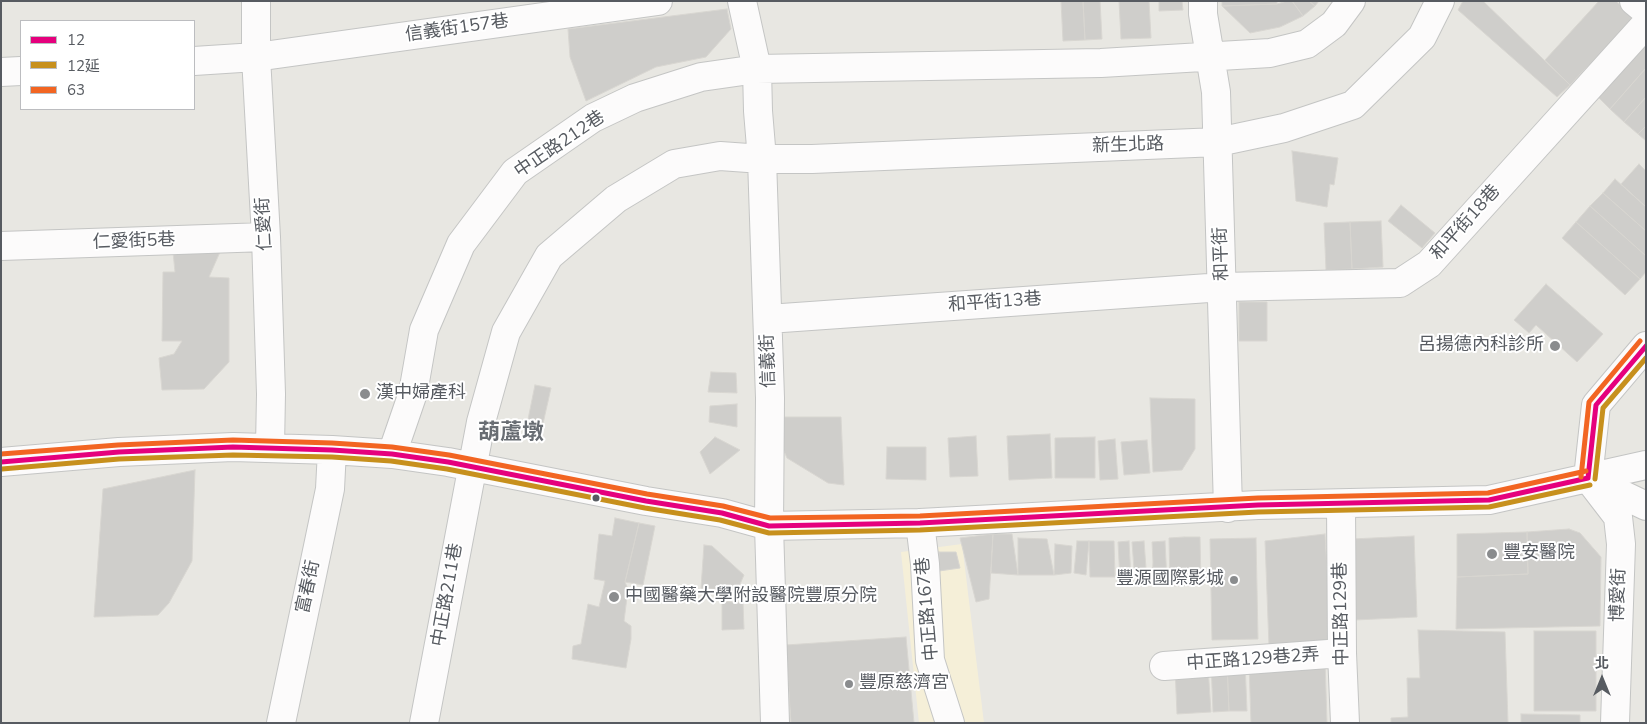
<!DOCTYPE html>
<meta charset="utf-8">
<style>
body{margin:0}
#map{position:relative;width:1647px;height:724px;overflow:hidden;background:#e8e7e2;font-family:"Nunito Sans","Noto Sans TC",sans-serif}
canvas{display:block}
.frame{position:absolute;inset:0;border:2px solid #575b61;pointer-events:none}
.legend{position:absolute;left:20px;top:20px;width:175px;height:90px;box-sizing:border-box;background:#fff;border:1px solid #bcbdc0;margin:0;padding:6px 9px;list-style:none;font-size:15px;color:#575b61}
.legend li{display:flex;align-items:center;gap:10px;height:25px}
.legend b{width:25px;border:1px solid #bcbdc0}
.north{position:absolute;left:1577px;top:654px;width:50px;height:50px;-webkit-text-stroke:4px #fff;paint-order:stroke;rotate:0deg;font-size:14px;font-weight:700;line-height:20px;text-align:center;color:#575b61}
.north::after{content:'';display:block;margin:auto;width:18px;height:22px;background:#575b61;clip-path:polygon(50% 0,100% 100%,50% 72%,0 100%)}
</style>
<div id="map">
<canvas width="1647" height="724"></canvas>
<div class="frame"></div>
<ul class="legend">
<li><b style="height:6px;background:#e5007d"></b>12</li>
<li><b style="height:6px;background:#c7901d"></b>12延</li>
<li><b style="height:6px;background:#f26522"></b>63</li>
</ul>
<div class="north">北</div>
</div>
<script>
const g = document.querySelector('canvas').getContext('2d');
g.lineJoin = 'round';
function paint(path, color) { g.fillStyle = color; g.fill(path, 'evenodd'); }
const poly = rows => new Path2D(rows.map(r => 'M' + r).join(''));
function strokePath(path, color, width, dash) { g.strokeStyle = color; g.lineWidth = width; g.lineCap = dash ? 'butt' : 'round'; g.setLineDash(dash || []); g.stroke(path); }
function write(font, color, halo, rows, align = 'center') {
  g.font = font + ' "Nunito Sans","Noto Sans TC",sans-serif'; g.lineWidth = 4; g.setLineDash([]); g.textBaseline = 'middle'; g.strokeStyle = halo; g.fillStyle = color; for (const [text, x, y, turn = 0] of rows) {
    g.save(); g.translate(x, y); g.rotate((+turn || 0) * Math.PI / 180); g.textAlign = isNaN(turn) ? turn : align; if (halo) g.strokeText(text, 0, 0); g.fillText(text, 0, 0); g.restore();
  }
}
const commercial = poly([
 [962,544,984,723,919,723,901,552]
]);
const building = poly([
 [1061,1,1083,1,1085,40,1063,41,1061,1],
 [1083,1,1100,1,1102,39,1085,40,1083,1],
 [1119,1,1149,1,1151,38,1121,39,1119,1],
 [1159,1,1182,1,1183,10,1159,11,1159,1],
 [1222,1,1277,1,1277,4,1222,6,1222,1],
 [1287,1,1292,1,1303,16,1280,27,1250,33,1222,6,1277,4,1287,1],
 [1292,1,1309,1,1315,6,1303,16,1292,1],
 [1309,1,1319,1,1315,6,1309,1],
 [1463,1,1483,1,1570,85,1557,97,1458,10,1463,1],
 [1599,1,1616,1,1634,18,1570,85,1545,60,1599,1],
 [727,9,731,29,706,57,656,67,586,101,570,57,568,29,727,9],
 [1646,41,1646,68,1610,109,1595,94,1646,41],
 [1646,68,1646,97,1624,122,1610,109,1646,68],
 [1646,97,1646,126,1638,134,1624,122,1646,97],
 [1646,126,1646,141,1638,134,1646,126],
 [1292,151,1338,158,1334,185,1330,184,1327,207,1296,201,1292,151],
 [1639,164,1646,171,1646,207,1621,184,1639,164],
 [1615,179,1646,207,1646,231,1603,193,1615,179],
 [1603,193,1646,231,1646,256,1590,206,1603,193],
 [1401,205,1435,233,1422,248,1388,221,1401,205],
 [1590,206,1646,256,1646,272,1640,279,1576,222,1590,206],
 [1381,221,1383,267,1352,269,1350,222,1381,221],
 [1350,222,1352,269,1326,270,1324,223,1350,222],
 [1576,222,1640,279,1625,295,1562,238,1576,222],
 [173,252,220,252,209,277,229,278,229,362,204,389,162,390,159,358,174,354,182,341,162,341,163,272,175,272,173,252],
 [1546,284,1603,334,1577,362,1536,325,1529,333,1514,320,1546,284],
 [1239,302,1267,302,1267,341,1239,341,1239,302],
 [711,372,736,373,737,393,708,392,711,372],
 [535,385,551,388,540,437,525,434,535,385],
 [1150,398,1195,399,1195,449,1182,470,1153,472,1150,398],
 [737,404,737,427,709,422,710,406,737,404],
 [779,417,841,417,844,485,828,483,787,458,783,449,779,417],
 [1050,434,1052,478,1009,480,1007,436,1050,434],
 [976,436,978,476,950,477,948,438,976,436],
 [715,437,740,450,710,474,700,452,715,437],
 [1095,437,1095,478,1055,478,1055,438,1095,437],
 [1115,439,1118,479,1100,480,1098,441,1115,439],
 [1147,440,1150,473,1124,475,1121,442,1147,440],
 [887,447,926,447,926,480,886,479,887,447],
 [195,470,192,561,169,603,158,615,94,617,103,489,195,470],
 [615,518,639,523,625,582,628,589,624,621,631,626,631,639,626,668,572,659,573,646,581,644,588,604,599,607,605,581,594,579,599,534,612,536,615,518],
 [639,523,655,526,643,585,625,582,639,523],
 [1569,529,1580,533,1601,557,1600,626,1456,629,1457,577,1528,574,1527,532,1569,529],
 [1527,532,1528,574,1457,577,1457,534,1527,532],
 [993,534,1012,534,1018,575,991,573,993,534],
 [993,534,989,599,976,602,960,538,993,534],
 [1325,534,1331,645,1269,646,1265,541,1325,534],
 [1414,536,1417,617,1355,620,1352,539,1414,536],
 [1184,537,1200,537,1201,585,1170,586,1169,538,1184,537],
 [1018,538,1047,539,1054,575,1018,575,1018,538],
 [1256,538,1258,639,1212,640,1210,539,1256,538],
 [1077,541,1089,541,1086,575,1074,573,1077,541],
 [1089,541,1114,541,1115,577,1090,577,1089,541],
 [1129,541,1131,579,1120,580,1118,542,1129,541],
 [1144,541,1146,568,1134,569,1132,542,1144,541],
 [1165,541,1167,582,1152,582,1153,562,1152,542,1165,541],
 [1055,544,1072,546,1071,573,1054,575,1055,544],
 [704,545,712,546,744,575,737,591,701,588,704,545],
 [939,552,956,552,960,568,939,571,939,552],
 [722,601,743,603,744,629,722,630,722,601],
 [1418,630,1505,632,1508,723,1391,723,1391,718,1408,717,1407,678,1420,678,1418,630],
 [1534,631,1596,631,1596,711,1534,711,1534,631],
 [906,637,914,723,791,723,786,645,906,637],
 [1325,660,1327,723,1251,723,1249,662,1325,660],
 [1227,662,1245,662,1247,711,1229,711,1227,662],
 [1227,662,1229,711,1213,712,1211,663,1227,662],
 [1208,667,1211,712,1177,714,1175,668,1208,667],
 [1521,714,1580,715,1580,723,1521,723,1521,714]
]);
const minor = poly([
 [256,1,256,57,266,237,271,394,270,447],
 [742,1,757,69,758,111,762,159,770,398,769,526,775,723],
 [1203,1,1203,14,1216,92,1228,508],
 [1634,1,1646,11],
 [194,61,256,57,658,1],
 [1,72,21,71],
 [1,246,266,237],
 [768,319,1223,287,1400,283,1429,264,1646,24],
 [392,454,413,393,424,330,461,244,515,172,593,118,635,98,701,77,757,69,1101,63,1270,53,1307,44,1334,24,1351,1],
 [1,462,119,452,233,447,332,450,392,454,448,462,646,501,722,513,769,526,920,523,1258,505,1489,500,1646,465],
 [1588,478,1618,517,1621,544,1615,723],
 [1588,478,1596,405,1646,346],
 [1594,481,1646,506],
 [1341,505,1342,653,1345,723],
 [920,523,925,564,930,660,950,723],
 [1164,666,1342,653],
 [281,723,330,489,332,450],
 [424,723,481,422,506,332,549,256,616,199,674,164,720,156,762,159,812,159,1218,142,1284,128,1353,105,1422,37,1440,1]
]);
const bus1 = poly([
 [1,462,119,452,233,447,332,450,392,454,448,462,646,501,722,513,769,526,920,523,1258,505,1489,500,1588,478],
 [1588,478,1596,405,1646,346]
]);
const bus2 = poly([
 [2,469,119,459,233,455,332,457,391,461,447,469,645,508,720,520,769,533,920,530,1258,512,1489,507,1590,485],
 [1595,479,1603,408,1646,358]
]);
const bus3 = poly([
 [1,454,118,445,233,440,332,443,392,447,449,455,647,494,723,506,770,518,920,516,1258,498,1488,493,1586,471],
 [1581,477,1589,402,1640,341]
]);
const markers = [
 [1555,346,6,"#8a8c8e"],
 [365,394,6,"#8a8c8e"],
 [596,498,4.5,"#575b61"],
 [1492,554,6,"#8a8c8e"],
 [1234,580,5,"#8a8c8e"],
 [614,597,6,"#8a8c8e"],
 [849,684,5,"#8a8c8e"]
];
const streetNames = [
 ["信義街157巷",457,29,-8],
 ["中正路212巷",560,145,-34],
 ["新生北路",1128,146,-2],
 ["和平街18巷",1466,223,-48],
 ["仁愛街",265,224,-93],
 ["仁愛街5巷",134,242,-2],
 ["和平街",1222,254,-92],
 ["和平街13巷",995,303,-4],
 ["信義街",769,361,-92],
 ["富春街",309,587,-78],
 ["中正路211巷",448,595,-80],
 ["博愛街",1619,595,-88],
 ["中正路167巷",928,609,-95],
 ["中正路129巷",1342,614,-91],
 ["中正路129巷2弄",1253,660,-4]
];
const poiNames = [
 ["呂揚德內科診所",1544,346,"right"],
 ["漢中婦產科",376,394],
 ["豐安醫院",1503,554],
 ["豐源國際影城",1224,580,"right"],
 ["中國醫藥大學附設醫院豐原分院",625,597],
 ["豐原慈濟宮",859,684]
];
const districtNames = [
 ["葫蘆墩",511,434]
];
paint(commercial, '#f5efd8');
paint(building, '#cfcecb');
strokePath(building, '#d8d6d1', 1);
strokePath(minor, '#c4c5c4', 30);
strokePath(minor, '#fcfbfb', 28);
strokePath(bus1, '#e5007d', 5);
strokePath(bus2, '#c7901d', 5);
strokePath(bus3, '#f26522', 5);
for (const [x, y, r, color] of markers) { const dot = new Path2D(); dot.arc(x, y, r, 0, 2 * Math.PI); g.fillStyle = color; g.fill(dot); strokePath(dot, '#fff', 2); }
write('18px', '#575b61', '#fff', streetNames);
write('18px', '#575b61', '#fff', poiNames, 'left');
write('bold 22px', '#686d73', '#fff', districtNames);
</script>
